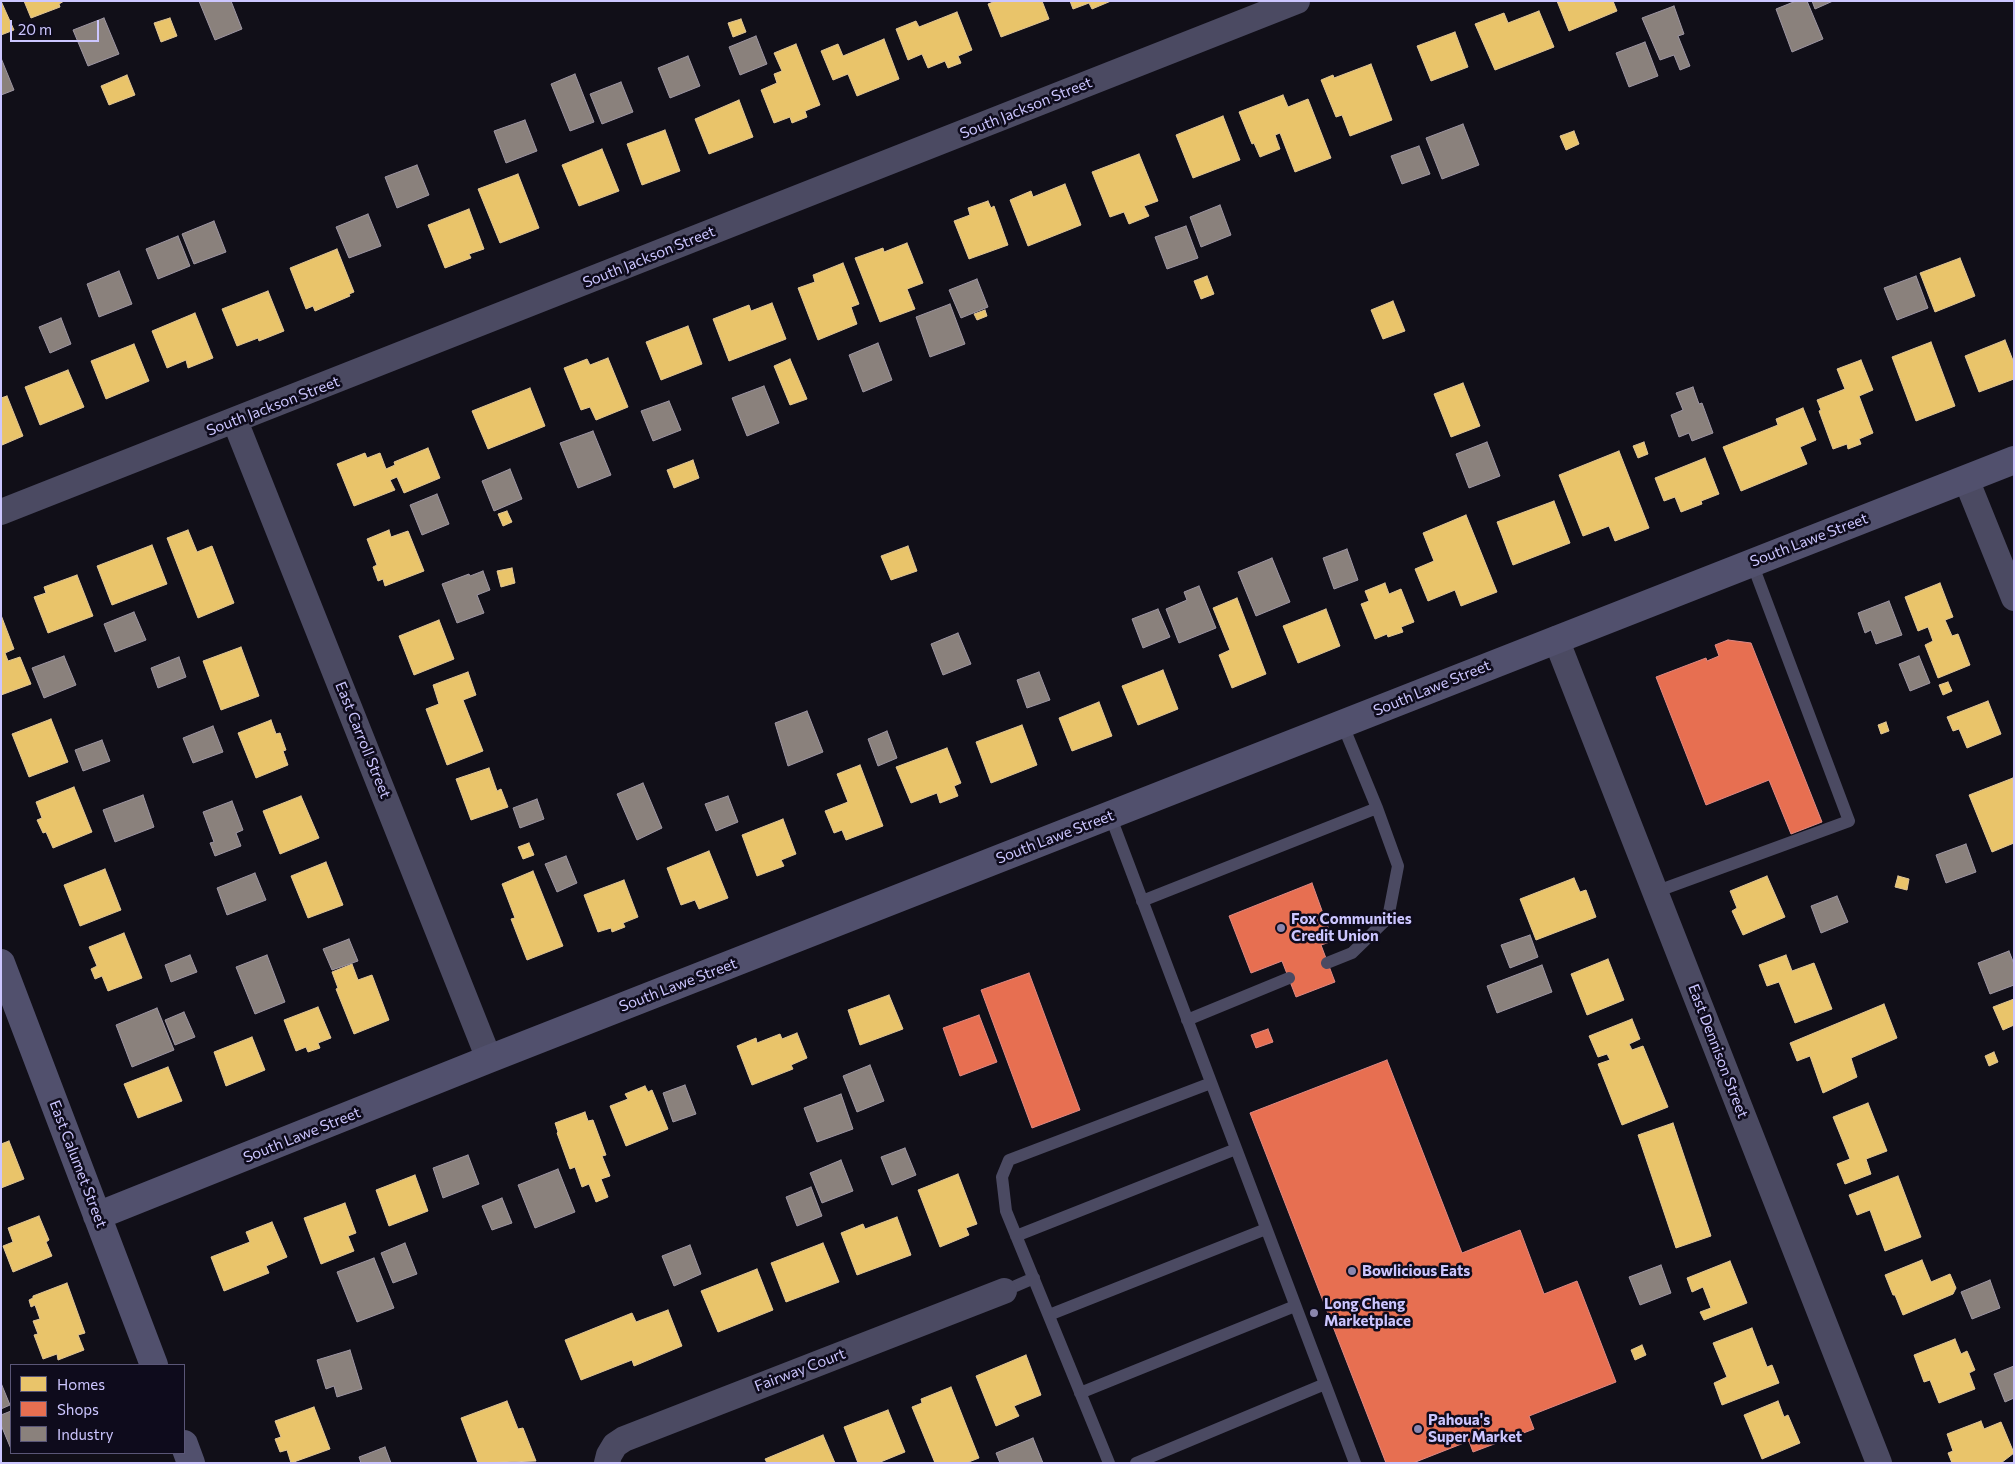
<!DOCTYPE html>
<style>
body{margin:0}
#map{position:relative;width:2015px;height:1464px;overflow:hidden;background:#110f18;font-family:Commissioner,sans-serif}
canvas{display:block}
.frame{position:absolute;inset:0;border:2px solid #ccc6ff;pointer-events:none}
.legend{position:absolute;left:10px;top:1364px;width:175px;height:90px;box-sizing:border-box;background:#0e0b1c;border:1px solid #5a5677;margin:0;padding:6px 9px;list-style:none;font-size:15px;color:#ccc6ff}
.legend li{display:flex;align-items:center;gap:10px;height:25px}
.legend b{width:25px;border:1px solid #5a5677}
.scale{position:absolute;left:10px;top:20px;width:89px;height:22px;box-sizing:border-box;border:2px solid #ccc6ff;border-top:0;padding-left:6px;font-size:15px;line-height:18px;white-space:nowrap;color:#ccc6ff;-webkit-text-stroke:4px #0e0b1c;paint-order:stroke}
</style>
<div id="map">
<canvas width="2015" height="1464"></canvas>
<div class="frame"></div>
<ul class="legend">
<li><b style="height:14px;background:#e9c46a"></b>Homes</li>
<li><b style="height:14px;background:#e76f51"></b>Shops</li>
<li><b style="height:14px;background:#8a817c"></b>Industry</li>
</ul>
<div class="scale">20 m</div>
</div>
<script>
const g = document.querySelector('canvas').getContext('2d');
g.lineJoin = 'round';
function paint(path, color) { g.fillStyle = color; g.fill(path, 'evenodd'); }
const poly = rows => new Path2D(rows.map(r => 'M' + r).join(''));
function strokePath(path, color, width, dash) { g.strokeStyle = color; g.lineWidth = width; g.lineCap = dash ? 'butt' : 'round'; g.setLineDash(dash || []); g.stroke(path); }
function write(font, color, halo, rows, align = 'center') {
  g.font = font + ' Commissioner,sans-serif'; g.lineWidth = 5; g.setLineDash([]); g.textBaseline = 'middle'; g.strokeStyle = halo; g.fillStyle = color; for (const [text, x, y, turn = 0] of rows) {
    g.save(); g.translate(x, y); g.rotate((+turn || 0) * Math.PI / 180); g.textAlign = isNaN(turn) ? turn : align; if (halo) g.strokeText(text, 0, 0); g.fillText(text, 0, 0); g.restore();
  }
}
const homes = poly([
 [1,1,14,30,1,35,1,1],
 [24,1,64,1,59,4,60,7,31,18,24,1],
 [996,1,1042,1,1049,19,1001,37,988,4,996,1],
 [1070,1,1111,1,1092,9,1089,3,1073,9,1070,1],
 [1557,1,1613,1,1617,11,1569,31,1557,1],
 [1539,11,1554,47,1495,70,1475,24,1504,13,1508,23,1539,11],
 [957,12,972,50,958,56,961,63,948,68,945,61,928,68,922,54,908,60,896,29,916,21,919,27,957,12],
 [170,18,177,36,161,42,154,23,170,18],
 [741,19,746,32,733,37,728,23,741,19],
 [1455,32,1468,67,1431,81,1417,46,1455,32],
 [884,39,899,79,857,96,848,74,833,80,821,51,838,44,843,56,884,39],
 [796,44,820,105,805,111,807,117,792,123,790,117,774,123,761,90,777,83,774,74,782,71,774,53,796,44],
 [1371,64,1392,120,1350,136,1342,115,1336,117,1321,80,1333,75,1334,78,1371,64],
 [127,75,135,95,109,105,101,86,127,75],
 [1283,95,1288,107,1308,99,1331,158,1295,172,1280,133,1275,135,1280,149,1260,157,1254,143,1252,144,1239,112,1283,95],
 [739,100,753,137,709,154,695,119,739,100],
 [1223,116,1240,160,1193,178,1176,135,1223,116],
 [665,130,680,171,642,185,627,144,665,130],
 [1574,131,1579,144,1566,150,1560,136,1574,131],
 [602,149,619,191,579,206,562,165,602,149],
 [1139,154,1158,201,1144,206,1149,216,1129,224,1124,212,1110,217,1092,172,1139,154],
 [518,174,539,228,500,243,478,189,518,174],
 [1065,184,1081,225,1028,246,1010,200,1031,191,1033,197,1065,184],
 [988,201,991,208,994,206,1008,245,969,259,954,221,970,215,968,208,988,201],
 [469,209,484,249,469,254,471,258,445,268,428,225,469,209],
 [907,243,923,283,907,289,915,309,880,322,855,258,883,248,884,252,907,243],
 [337,249,354,292,349,294,350,296,315,311,313,306,306,309,290,268,337,249],
 [1960,258,1975,296,1935,312,1920,273,1960,258],
 [843,263,859,304,851,307,857,324,818,340,798,288,815,282,813,275,843,263],
 [1207,276,1214,294,1201,299,1194,281,1207,276],
 [268,291,284,331,259,341,258,338,237,346,222,309,268,291],
 [1393,301,1405,331,1383,339,1371,310,1393,301],
 [772,303,786,339,729,361,713,319,749,305,751,311,772,303],
 [985,310,987,316,977,320,974,314,985,310],
 [195,313,213,358,188,368,186,360,167,368,152,331,195,313],
 [688,326,702,364,661,380,646,342,688,326],
 [2005,340,2014,363,2014,379,1979,392,1965,356,2005,340],
 [1931,342,1955,406,1916,421,1892,357,1931,342],
 [134,344,149,381,106,399,91,361,134,344],
 [608,358,628,407,596,420,590,407,581,410,564,368,587,359,590,365,608,358],
 [790,359,807,399,790,405,774,366,790,359],
 [1861,360,1873,390,1859,396,1873,433,1859,439,1861,444,1848,449,1847,444,1833,449,1819,411,1821,410,1817,400,1845,389,1837,369,1861,360],
 [68,370,84,407,40,425,25,387,68,370],
 [1463,383,1480,426,1451,437,1434,394,1463,383],
 [530,388,545,426,488,449,472,411,530,388],
 [7,396,23,436,2,445,1,398,7,396],
 [1803,408,1816,440,1800,447,1807,464,1741,491,1723,447,1778,425,1776,419,1803,408],
 [1644,442,1648,454,1638,458,1633,446,1644,442],
 [428,448,440,478,404,493,397,477,390,480,395,490,354,506,337,464,365,453,367,458,380,453,386,469,395,465,394,462,428,448],
 [1619,451,1649,528,1615,541,1609,526,1583,536,1559,475,1619,451],
 [1705,458,1719,494,1701,501,1702,504,1681,512,1675,497,1664,501,1655,478,1705,458],
 [693,460,699,478,674,488,667,470,693,460],
 [1554,501,1570,543,1513,565,1497,522,1554,501],
 [507,511,512,522,503,526,498,514,507,511],
 [1466,515,1497,592,1461,606,1455,590,1428,601,1415,569,1434,561,1423,533,1466,515],
 [188,530,197,552,212,546,234,603,198,618,167,538,188,530],
 [389,530,391,537,408,531,424,571,385,586,383,579,378,581,373,567,377,565,367,539,389,530],
 [152,545,167,584,112,605,97,566,152,545],
 [908,546,917,571,891,580,881,556,908,546],
 [512,568,515,583,501,587,497,571,512,568],
 [77,575,93,616,48,633,34,597,46,593,44,587,77,575],
 [1385,583,1389,594,1401,589,1414,622,1401,627,1403,632,1388,637,1387,634,1375,639,1361,604,1369,601,1365,591,1385,583],
 [1940,583,1953,617,1945,620,1952,636,1958,634,1970,665,1938,678,1925,645,1933,641,1928,627,1918,631,1905,597,1940,583],
 [1237,598,1266,674,1232,688,1219,655,1230,650,1213,608,1237,598],
 [1326,609,1340,646,1298,663,1283,626,1326,609],
 [1,615,14,649,5,653,8,661,20,657,31,684,1,695,1,615],
 [439,620,454,659,414,675,399,636,439,620],
 [241,647,259,696,221,710,203,661,241,647],
 [1163,670,1178,709,1138,725,1122,686,1163,670],
 [468,672,476,695,463,700,483,751,447,765,426,709,439,704,433,685,468,672],
 [1948,682,1952,691,1943,695,1939,685,1948,682],
 [1988,701,2001,734,1967,748,1959,729,1953,731,1947,717,1988,701],
 [1099,702,1112,736,1072,751,1059,718,1099,702],
 [51,719,68,762,29,777,12,734,51,719],
 [271,720,276,734,280,733,286,750,283,751,288,765,256,778,238,733,271,720],
 [1886,722,1889,731,1881,734,1878,725,1886,722],
 [1022,725,1037,765,991,783,976,742,1022,725],
 [947,748,961,783,954,786,958,796,940,803,937,793,911,803,896,767,947,748],
 [860,765,883,826,846,840,842,830,834,833,825,811,848,802,837,774,860,765],
 [489,768,497,791,501,789,508,807,471,820,456,779,489,768],
 [2013,778,2014,843,1992,852,1969,795,2013,778],
 [74,787,92,832,53,848,46,832,43,833,37,820,42,818,36,802,74,787],
 [301,796,319,838,280,854,263,811,301,796],
 [783,819,796,854,781,860,784,866,757,876,742,835,783,819],
 [529,843,534,855,523,859,518,847,529,843],
 [709,851,728,898,699,909,695,900,681,905,667,868,709,851],
 [326,862,343,905,308,918,291,876,326,862],
 [105,869,121,910,80,926,64,885,105,869],
 [533,871,563,946,527,960,511,919,515,918,502,884,533,871],
 [1767,876,1785,917,1743,935,1732,911,1737,908,1730,891,1767,876],
 [1898,876,1909,879,1907,890,1895,887,1898,876],
 [1574,878,1580,892,1586,890,1596,917,1536,940,1520,899,1574,878],
 [624,880,638,917,623,923,625,927,612,932,611,928,598,932,584,895,624,880],
 [124,933,142,978,108,991,102,976,95,979,91,969,97,966,89,947,124,933],
 [1786,955,1792,971,1814,963,1832,1009,1795,1023,1779,982,1767,986,1759,965,1786,955],
 [1608,959,1624,1000,1587,1015,1571,974,1608,959],
 [352,964,358,980,372,975,389,1020,354,1034,336,989,338,988,332,972,352,964],
 [889,995,903,1029,860,1045,848,1010,889,995],
 [2014,999,2014,1025,2003,1030,1993,1007,2014,999],
 [1884,1004,1897,1038,1851,1058,1857,1077,1823,1093,1810,1056,1797,1061,1790,1043,1884,1004],
 [318,1007,331,1038,318,1043,320,1048,308,1052,306,1047,296,1051,284,1020,318,1007],
 [1632,1019,1640,1039,1629,1044,1632,1050,1643,1046,1668,1107,1622,1125,1598,1064,1610,1060,1607,1054,1598,1057,1589,1036,1632,1019],
 [797,1033,807,1058,791,1065,793,1069,752,1085,737,1046,756,1038,757,1043,780,1034,782,1039,797,1033],
 [252,1037,265,1070,226,1086,214,1052,252,1037],
 [1994,1052,1998,1062,1989,1066,1985,1056,1994,1052],
 [168,1067,182,1101,138,1118,124,1084,168,1067],
 [645,1086,648,1092,652,1090,668,1129,626,1146,610,1106,628,1099,625,1094,645,1086],
 [1868,1103,1887,1151,1866,1159,1871,1174,1845,1184,1837,1164,1850,1159,1833,1117,1868,1103],
 [585,1112,588,1121,593,1120,606,1155,602,1156,610,1176,601,1179,608,1197,596,1202,589,1184,582,1187,575,1167,570,1169,557,1133,558,1132,555,1123,585,1112],
 [1673,1123,1711,1236,1676,1248,1638,1135,1673,1123],
 [9,1141,24,1179,1,1188,1,1144,9,1141],
 [958,1174,977,1224,966,1228,969,1235,940,1247,918,1190,958,1174],
 [415,1175,428,1211,389,1226,376,1190,415,1175],
 [1898,1176,1921,1237,1885,1251,1870,1210,1857,1215,1849,1195,1898,1176],
 [345,1203,356,1233,348,1236,354,1251,321,1264,304,1218,345,1203],
 [39,1216,49,1240,46,1242,52,1256,13,1272,3,1246,13,1242,8,1228,39,1216],
 [897,1217,911,1255,857,1275,841,1233,863,1224,865,1229,897,1217],
 [272,1222,287,1257,266,1266,269,1273,224,1291,211,1257,250,1242,246,1232,272,1222],
 [823,1243,839,1282,786,1302,771,1263,823,1243],
 [1922,1260,1931,1282,1950,1274,1956,1288,1953,1294,1903,1315,1895,1295,1893,1295,1885,1275,1922,1260],
 [1730,1261,1747,1303,1704,1320,1700,1312,1711,1308,1703,1287,1692,1292,1687,1278,1730,1261],
 [757,1269,773,1310,718,1332,701,1291,757,1269],
 [67,1283,85,1333,78,1335,84,1350,58,1360,57,1354,43,1359,34,1335,38,1334,33,1321,40,1319,35,1305,31,1307,29,1300,33,1298,33,1296,67,1283],
 [668,1310,682,1346,634,1366,632,1360,581,1380,565,1340,632,1313,636,1322,668,1310],
 [1752,1328,1767,1367,1772,1365,1779,1383,1722,1405,1714,1383,1727,1377,1713,1343,1752,1328],
 [1955,1339,1961,1354,1967,1351,1975,1370,1969,1373,1975,1389,1939,1403,1930,1380,1924,1382,1914,1355,1955,1339],
 [1642,1345,1646,1355,1635,1360,1631,1350,1642,1345],
 [1026,1355,1041,1395,1014,1406,1019,1416,996,1426,976,1376,1026,1355],
 [951,1387,979,1458,966,1463,935,1463,912,1407,922,1403,921,1399,951,1387],
 [507,1401,518,1429,523,1428,536,1461,478,1463,461,1418,507,1401],
 [1778,1401,1784,1417,1788,1415,1800,1443,1762,1459,1744,1415,1778,1401],
 [314,1407,330,1449,291,1463,287,1450,280,1452,275,1439,281,1437,275,1421,314,1407],
 [888,1410,905,1452,878,1463,858,1463,844,1427,888,1410],
 [1981,1421,1984,1429,2001,1422,2014,1453,2001,1463,1952,1463,1948,1453,1953,1451,1947,1434,1981,1421],
 [823,1435,835,1463,767,1463,765,1459,823,1435]
]);
const shops = poly([
 [1728,640,1751,643,1822,822,1791,834,1769,780,1706,805,1656,677,1706,658,1707,661,1719,656,1715,645,1728,640],
 [1312,883,1333,941,1321,945,1335,982,1296,997,1282,961,1251,973,1229,916,1312,883],
 [1029,973,1080,1110,1032,1128,981,990,1029,973],
 [979,1015,997,1062,960,1076,943,1028,979,1015],
 [1268,1029,1273,1042,1256,1048,1251,1035,1268,1029],
 [1387,1060,1462,1253,1520,1230,1544,1294,1577,1281,1616,1382,1529,1416,1534,1429,1473,1452,1469,1441,1413,1463,1386,1463,1250,1113,1387,1060]
]);
const industry = poly([
 [199,1,231,1,242,29,215,40,199,1],
 [1796,1,1807,1,1823,39,1792,52,1776,9,1796,1],
 [1812,1,1833,1,1815,9,1812,1],
 [1674,6,1684,34,1678,36,1690,66,1680,70,1674,55,1660,60,1642,18,1674,6],
 [104,18,119,54,88,66,73,30,104,18],
 [756,36,767,64,740,75,729,47,756,36],
 [1645,42,1658,76,1629,87,1616,53,1645,42],
 [688,56,700,86,670,98,658,68,688,56],
 [1,58,14,90,1,95,1,58],
 [575,74,594,122,570,131,551,84,575,74],
 [621,82,633,112,602,124,590,94,621,82],
 [525,120,537,151,506,163,494,131,525,120],
 [1463,124,1479,165,1442,179,1426,138,1463,124],
 [1419,146,1430,174,1402,184,1391,156,1419,146],
 [417,165,429,195,397,208,385,177,417,165],
 [1220,205,1231,235,1201,247,1190,217,1220,205],
 [368,214,381,246,349,258,336,227,368,214],
 [214,221,226,252,194,264,182,234,214,221],
 [1186,226,1198,258,1167,269,1155,237,1186,226],
 [178,236,190,266,158,279,146,249,178,236],
 [119,271,132,304,99,317,87,284,119,271],
 [1916,276,1928,308,1897,320,1884,288,1916,276],
 [977,279,988,307,961,318,949,290,977,279],
 [950,304,965,344,930,357,916,317,950,304],
 [61,318,71,344,50,353,39,327,61,318],
 [878,343,892,380,863,392,849,355,878,343],
 [764,386,779,423,747,436,732,398,764,386],
 [1693,387,1699,404,1702,403,1713,433,1692,441,1689,433,1679,437,1671,415,1683,410,1676,393,1693,387],
 [669,401,681,430,653,441,641,411,669,401],
 [593,431,611,475,578,488,560,443,593,431],
 [1487,442,1500,476,1469,488,1456,454,1487,442],
 [510,469,522,499,494,511,482,481,510,469],
 [437,494,449,524,422,535,410,505,437,494],
 [1347,549,1358,580,1334,589,1323,558,1347,549],
 [1272,558,1290,602,1256,616,1238,572,1272,558],
 [483,571,490,590,477,595,484,613,457,623,442,584,469,574,470,576,483,571],
 [1199,586,1216,628,1179,643,1166,609,1187,600,1184,592,1199,586],
 [1889,601,1902,635,1876,644,1871,630,1865,633,1858,613,1889,601],
 [1158,609,1170,637,1143,648,1132,619,1158,609],
 [134,612,146,640,115,652,104,624,134,612],
 [958,633,971,664,943,675,931,644,958,633],
 [64,656,76,685,44,698,32,668,64,656],
 [1919,656,1930,683,1910,691,1899,664,1919,656],
 [179,657,186,677,158,688,151,668,179,657],
 [1039,672,1050,700,1027,708,1017,680,1039,672],
 [807,711,823,752,788,766,775,723,807,711],
 [213,726,223,752,193,763,183,738,213,726],
 [887,731,897,758,878,766,868,739,887,731],
 [102,740,110,761,83,771,75,750,102,740],
 [643,783,662,828,637,840,617,794,643,783],
 [143,795,154,827,115,842,103,810,143,795],
 [728,796,738,822,716,831,705,804,728,796],
 [537,799,544,819,520,828,513,808,537,799],
 [232,801,243,830,236,833,241,846,215,856,210,843,214,842,203,812,232,801],
 [1966,844,1976,872,1946,883,1936,855,1966,844],
 [566,856,577,883,557,892,545,864,566,856],
 [255,873,266,900,227,915,217,888,255,873],
 [1837,896,1848,922,1821,933,1811,906,1837,896],
 [1530,935,1538,957,1510,968,1501,945,1530,935],
 [349,939,358,961,332,970,323,949,349,939],
 [2009,951,2014,964,2014,985,1990,994,1978,963,2009,951],
 [190,955,197,972,171,982,165,965,190,955],
 [267,955,285,1002,255,1014,236,967,267,955],
 [1542,965,1552,992,1497,1013,1487,986,1542,965],
 [157,1008,174,1050,132,1067,116,1025,157,1008],
 [184,1012,195,1037,175,1045,165,1020,184,1012],
 [870,1065,884,1101,857,1112,843,1076,870,1065],
 [685,1085,696,1114,673,1122,663,1093,685,1085],
 [841,1094,853,1129,817,1142,804,1108,841,1094],
 [905,1148,916,1175,892,1185,881,1157,905,1148],
 [468,1155,479,1184,443,1198,433,1168,468,1155],
 [841,1160,853,1191,822,1203,810,1173,841,1160],
 [558,1169,575,1212,535,1228,518,1185,558,1169],
 [811,1187,822,1216,797,1226,786,1197,811,1187],
 [502,1198,512,1223,492,1230,482,1206,502,1198],
 [405,1243,417,1274,393,1283,381,1253,405,1243],
 [690,1245,701,1274,674,1286,662,1256,690,1245],
 [374,1258,394,1308,357,1322,337,1272,374,1258],
 [1661,1265,1671,1293,1640,1305,1629,1277,1661,1265],
 [1990,1280,2000,1308,1972,1319,1961,1292,1990,1280],
 [350,1350,362,1389,337,1397,334,1386,326,1389,317,1360,350,1350],
 [2014,1366,2014,1398,2005,1402,1994,1374,2014,1366],
 [1,1383,10,1405,1,1409,1,1383],
 [11,1411,11,1449,1,1425,1,1415,11,1411],
 [1033,1438,1043,1463,1000,1463,996,1453,1033,1438],
 [385,1447,391,1463,361,1463,359,1457,385,1447]
]);
const lane = poly([
 [1110,815,1355,1463],
 [1655,892,1849,821,1752,563],
 [1142,901,1377,808],
 [1327,963,1352,953,1388,918,1398,866,1377,808,1342,723],
 [1187,1020,1289,978],
 [1016,1236,1236,1149],
 [1004,1291,1034,1278],
 [1049,1315,1266,1229],
 [1080,1393,1295,1306],
 [1109,1463,1006,1211,1002,1177,1009,1160,1211,1083],
 [1136,1463,1325,1384]
]);
const street = poly([
 [235,421,489,1059],
 [1966,479,2014,598],
 [1,512,1297,1],
 [1556,639,1879,1463],
 [607,1463,609,1455,615,1445,624,1439,1004,1291]
]);
const secondary = poly([
 [1,963,154,1365],
 [97,1216,489,1059,2014,460],
 [184,1444,191,1463]
]);
const markers = [
 [1281,928,5,"#8b86ae"],
 [1352,1271,5,"#8b86ae"],
 [1314,1313,5,"#8b86ae"],
 [1418,1429,5,"#8b86ae"]
];
const streetNames = [
 ["South Jackson Street",1026,108,-22],
 ["South Jackson Street",649,257,-22],
 ["South Jackson Street",273,406,-21],
 ["South Lawe Street",1809,540,-21],
 ["South Lawe Street",1432,688,-22],
 ["East Carroll Street",363,740,68],
 ["South Lawe Street",1055,837,-21],
 ["South Lawe Street",678,985,-21],
 ["East Dennison Street",1718,1051,69],
 ["South Lawe Street",302,1135,-22],
 ["East Calumet Street",78,1164,69],
 ["Fairway Court",800,1370,-21]
];
const poiNames = [
 ["Fox Communities",1291,919],
 ["Credit Union",1291,936],
 ["Bowlicious Eats",1362,1271],
 ["Long Cheng",1324,1304],
 ["Marketplace",1324,1321],
 ["Pahoua's",1428,1420],
 ["Super Market",1428,1437]
];
paint(homes, '#e9c46a');
strokePath(homes, '#e0c597', 1);
paint(shops, '#e76f51');
strokePath(shops, '#df8985', 1);
paint(industry, '#8a817c');
strokePath(industry, '#9e96a3', 1);
strokePath(lane, '#4b4a62', 12);
strokePath(street, '#4b4a62', 26);
strokePath(secondary, '#51506d', 28);
for (const [x, y, r, color] of markers) { const dot = new Path2D(); dot.arc(x, y, r, 0, 2 * Math.PI); g.fillStyle = color; g.fill(dot); strokePath(dot, '#0e0b1c', 2); }
write('15px', '#ccc6ff', '#0e0b1c', streetNames);
write('bold 15px', '#ccc6ff', '#0e0b1c', poiNames, 'left');
</script>
